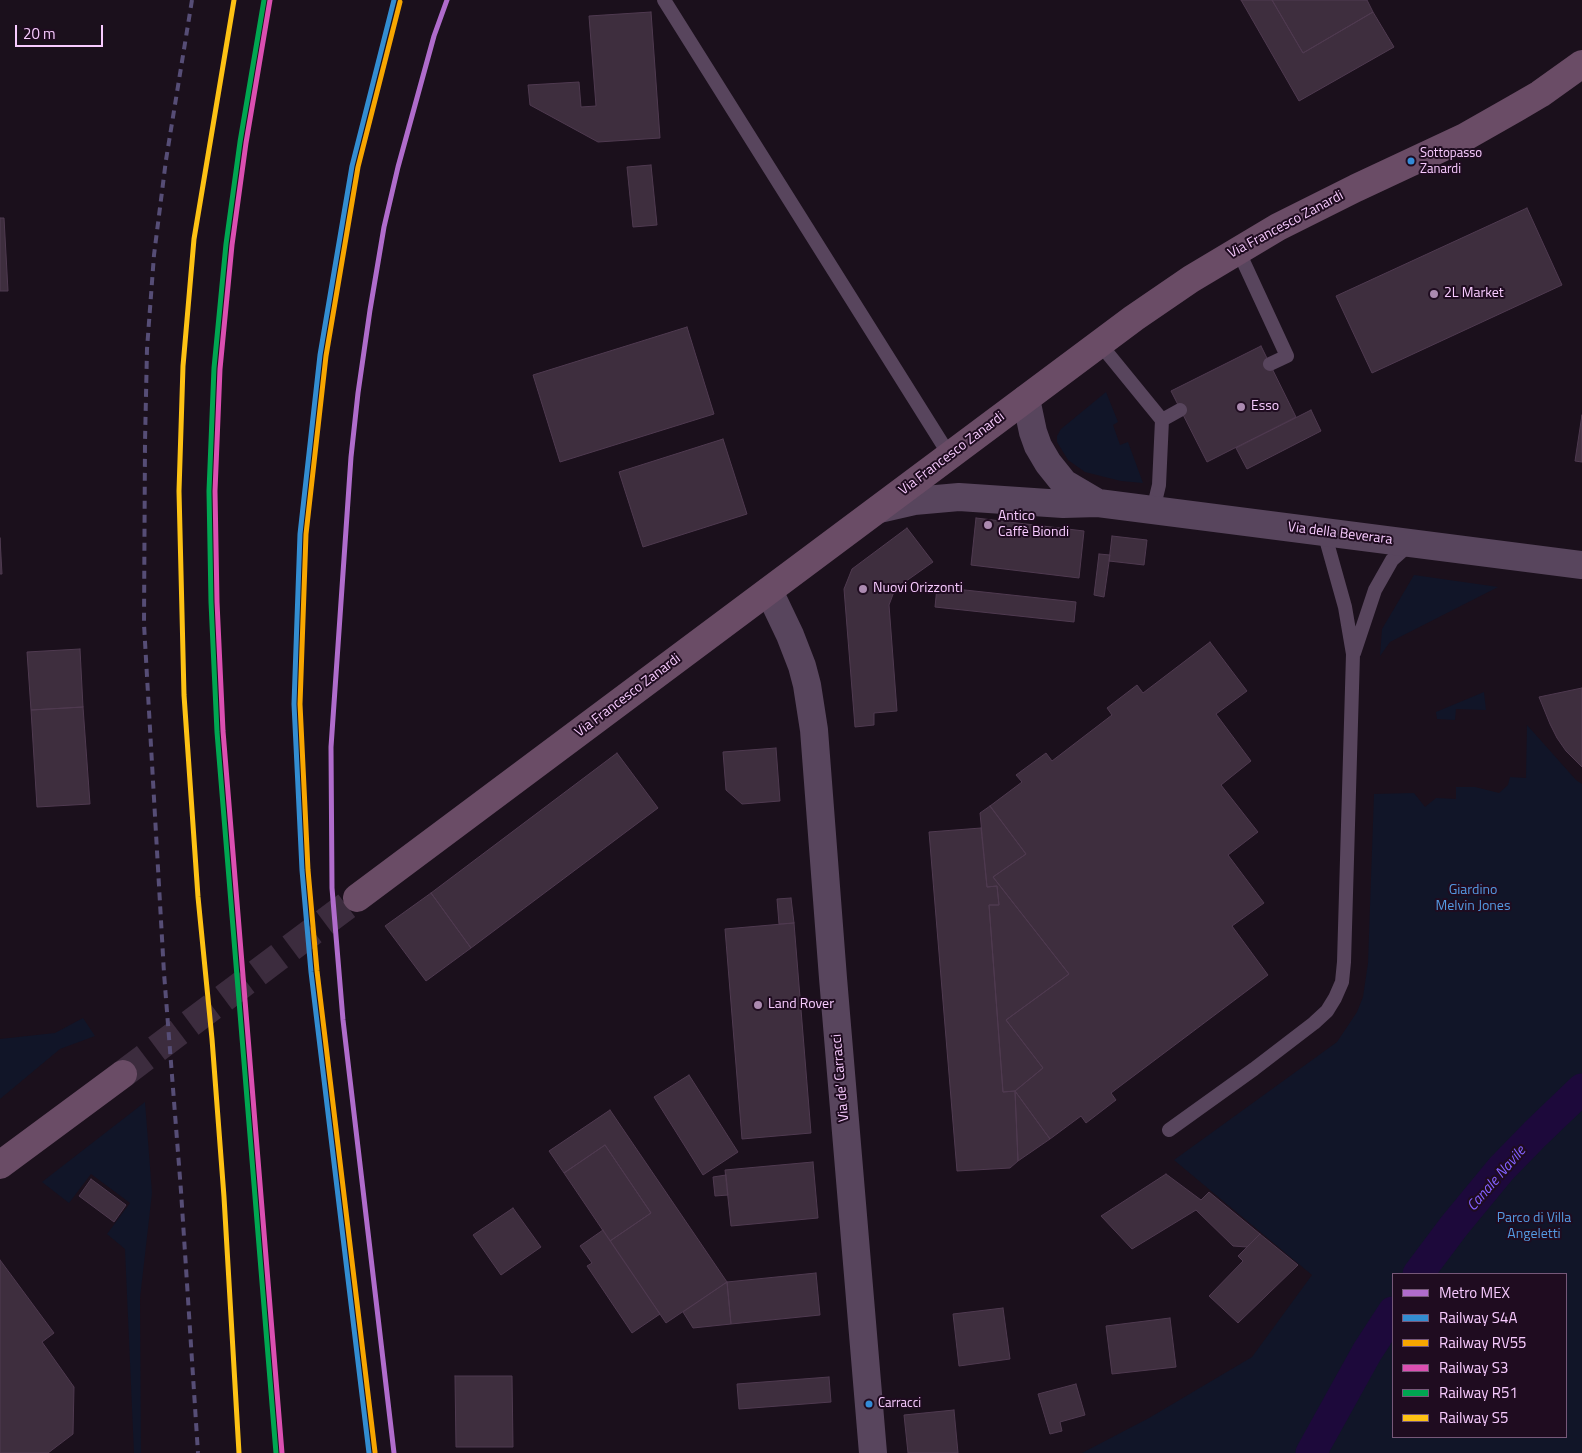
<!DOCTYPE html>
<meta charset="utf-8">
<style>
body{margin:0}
#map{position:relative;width:1582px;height:1453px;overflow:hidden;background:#1b101c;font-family:"Titillium Web",sans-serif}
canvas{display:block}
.legend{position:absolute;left:1392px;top:1273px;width:175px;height:165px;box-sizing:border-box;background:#1f0c20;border:1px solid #765879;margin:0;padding:6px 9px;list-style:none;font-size:15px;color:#f8cbff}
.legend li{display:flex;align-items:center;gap:10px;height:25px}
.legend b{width:25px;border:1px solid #765879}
.scale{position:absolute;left:15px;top:25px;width:88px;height:22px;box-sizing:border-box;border:2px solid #f8cbff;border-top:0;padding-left:6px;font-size:15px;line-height:18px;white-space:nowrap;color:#f8cbff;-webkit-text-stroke:4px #1f0c20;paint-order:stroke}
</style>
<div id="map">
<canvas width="1582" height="1453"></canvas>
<ul class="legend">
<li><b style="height:6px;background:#b06ccc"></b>Metro MEX</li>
<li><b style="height:6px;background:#338dd1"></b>Railway S4A</li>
<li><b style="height:6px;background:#f7a600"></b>Railway RV55</li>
<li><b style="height:6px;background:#db4fb1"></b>Railway S3</li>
<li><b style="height:6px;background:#00a651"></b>Railway R51</li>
<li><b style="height:6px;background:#fdc214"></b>Railway S5</li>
</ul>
<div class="scale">20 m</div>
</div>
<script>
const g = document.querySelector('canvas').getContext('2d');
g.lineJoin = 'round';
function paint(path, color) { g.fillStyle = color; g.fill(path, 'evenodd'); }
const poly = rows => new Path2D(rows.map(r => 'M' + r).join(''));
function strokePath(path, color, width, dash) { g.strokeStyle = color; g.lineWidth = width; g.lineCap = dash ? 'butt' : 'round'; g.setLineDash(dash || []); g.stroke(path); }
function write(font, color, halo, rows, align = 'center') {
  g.font = font + ' "Titillium Web",sans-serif'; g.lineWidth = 4; g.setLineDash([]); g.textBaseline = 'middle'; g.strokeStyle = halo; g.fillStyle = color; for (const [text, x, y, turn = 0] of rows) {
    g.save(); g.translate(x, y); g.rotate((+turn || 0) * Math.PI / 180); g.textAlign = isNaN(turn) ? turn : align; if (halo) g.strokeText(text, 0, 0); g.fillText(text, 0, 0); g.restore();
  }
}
const green = poly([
 [1106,392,1118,422,1113,425,1120,445,1128,442,1143,483,1121,481,1085,472,1068,460,1057,442,1057,436,1061,429],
 [1414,575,1498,587,1390,642,1380,656,1382,629],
 [1484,692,1486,710,1456,709,1455,720,1437,719,1436,712],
 [1527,725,1576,780,1582,784,1582,1453,1082,1453,1149,1418,1252,1357,1312,1275,1174,1160,1337,1042,1357,1012,1363,997,1368,963,1374,794,1414,793,1425,807,1436,798,1456,799,1456,787,1475,787,1499,793,1508,785,1510,777,1526,778],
 [1393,1274,1566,1274,1566,1437,1393,1437],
 [83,1018,95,1036,60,1049,0,1099,0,1039,55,1033],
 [145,1102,152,1193,140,1298,141,1453,134,1453,125,1249,107,1234,130,1203,91,1174,69,1203,42,1182]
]);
const canal = poly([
 [1418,1274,1454,1226,1501,1169,1535,1134,1582,1089],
 [1311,1453,1367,1352,1393,1312]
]);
const building = poly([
 [1241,0,1272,0,1303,53,1373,12,1394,47,1299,101,1241,0],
 [1272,0,1367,0,1373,12,1303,53,1272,0],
 [651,12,660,138,598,142,530,105,528,85,579,82,581,107,596,106,589,16,651,12],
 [651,165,657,225,633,227,627,167,651,165],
 [1527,208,1562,285,1372,373,1336,296,1527,208],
 [0,218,4,218,8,291,0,291,0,218],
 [687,327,714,414,560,462,533,375,687,327],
 [1261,346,1296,417,1207,462,1171,391,1261,346],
 [1311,410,1321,431,1247,469,1236,448,1311,410],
 [1582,415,1582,462,1575,461,1582,415],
 [723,439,747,514,643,547,619,472,723,439],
 [976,518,1084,531,1079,578,971,565,976,518],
 [907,528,933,562,895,589,889,605,897,711,874,713,874,725,855,727,844,589,852,569,907,528],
 [1112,536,1147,540,1144,565,1109,561,1112,536],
 [0,538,2,574,0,574,0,538],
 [1099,554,1110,555,1104,597,1094,595,1099,554],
 [937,587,1076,602,1074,622,935,607,937,587],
 [1210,642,1247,691,1216,714,1251,761,1221,785,1258,832,1228,855,1264,903,1232,926,1268,975,1111,1093,1116,1100,1086,1123,1081,1116,1050,1139,1015,1091,1043,1068,1006,1020,1069,974,993,877,1026,854,990,806,1022,782,1016,775,1046,753,1052,761,1112,715,1107,708,1137,685,1143,693,1210,642],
 [80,649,83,707,31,710,27,652,80,649],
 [1582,688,1582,767,1566,751,1557,738,1550,724,1539,697,1582,688],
 [83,707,90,804,37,807,31,710,83,707],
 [776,748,780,801,742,804,726,790,723,752,776,748],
 [617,753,658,808,471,948,431,893,617,753],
 [990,806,1026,854,993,877,1069,974,1006,1020,1043,1068,1015,1091,1003,1092,989,905,999,905,997,886,987,887,980,813,990,806],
 [981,828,987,887,997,886,999,905,989,905,1003,1092,1015,1091,1018,1161,1010,1168,957,1171,929,832,981,828],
 [431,893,471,948,426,981,385,926,431,893],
 [791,898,794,923,779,924,777,899,791,898],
 [794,923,811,1133,742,1139,725,929,794,923],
 [689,1075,738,1152,703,1175,654,1097,689,1075],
 [1015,1091,1050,1139,1018,1161,1015,1091],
 [610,1110,727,1282,666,1323,610,1241,651,1213,605,1145,564,1173,549,1151,610,1110],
 [605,1145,651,1213,610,1241,564,1173,605,1145],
 [813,1162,818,1218,731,1226,725,1170,813,1162],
 [1166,1174,1201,1200,1209,1192,1260,1234,1247,1247,1233,1246,1196,1210,1132,1249,1101,1216,1166,1174],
 [726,1175,728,1195,715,1196,713,1177,726,1175],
 [91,1179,126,1205,114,1222,79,1196,91,1179],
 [513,1208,541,1247,501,1275,473,1235,513,1208],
 [603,1230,660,1314,632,1333,587,1266,592,1263,580,1246,603,1230],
 [1260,1234,1298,1265,1238,1323,1209,1296,1243,1261,1238,1256,1260,1234],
 [0,1260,54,1333,42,1342,74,1387,73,1434,48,1453,0,1453,0,1260],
 [816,1273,820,1315,731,1324,727,1282,816,1273],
 [727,1282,731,1324,693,1328,683,1312,727,1282],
 [1003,1308,1010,1359,959,1366,953,1314,1003,1308],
 [1170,1318,1176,1367,1112,1374,1106,1326,1170,1318],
 [455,1376,512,1376,513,1447,456,1447,455,1376],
 [829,1377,831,1402,739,1409,737,1384,829,1377],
 [1076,1384,1085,1415,1060,1422,1062,1431,1050,1434,1038,1394,1076,1384],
 [954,1410,958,1453,908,1453,904,1415,954,1410]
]);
const primaryTunnel = poly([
 [123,1074,357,898]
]);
const service = poly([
 [664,0,950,456],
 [1238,250,1287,356,1270,364],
 [1100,344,1162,420,1180,410],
 [1153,510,1159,485,1162,420],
 [1354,653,1375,590,1392,560,1411,543],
 [1169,1130,1254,1069,1314,1023,1327,1011,1335,998,1342,982,1344,962,1353,654,1345,607,1324,532]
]);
const minor = poly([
 [1026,399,1033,432,1038,446,1048,463,1064,483,1098,503],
 [879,509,914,501,959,497,1063,504,1098,503,1582,565]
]);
const tertiary = poly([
 [769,591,790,635,802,666,807,685,814,730,833,978,873,1453]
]);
const primary = poly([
 [357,898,1134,318,1191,279,1278,227,1356,188,1465,137,1516,108,1540,94,1582,64],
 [0,1165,123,1074]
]);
const rail = poly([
 [192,0,166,160,154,255,147,349,145,442,144,624,164,973,181,1191,198,1453]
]);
const rail1 = poly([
 [369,1453,311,972,302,870,294,704,300,534,320,355,352,166,394,0]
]);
const rail2 = poly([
 [375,1452,317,971,308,870,300,704,306,534,326,356,358,167,400,2]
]);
const rail3 = poly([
 [270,0,246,143,232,245,220,369,215,491,217,602,223,731,282,1453]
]);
const rail4 = poly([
 [264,0,240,142,226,244,214,368,209,491,211,602,217,732,276,1453]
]);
const rail5 = poly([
 [234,0,194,239,183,366,179,491,184,695,198,897,212,1039,224,1197,239,1453]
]);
const metro1 = poly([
 [394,1453,343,1020,332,888,331,747,351,457,358,393,370,310,384,227,398,167,434,36,447,0]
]);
const markers = [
 [1411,161,4.5,"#338bd7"],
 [1434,294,5,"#ab8ab0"],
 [1241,407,5,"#ab8ab0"],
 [988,525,5,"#ab8ab0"],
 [863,589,5,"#ab8ab0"],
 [758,1005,5,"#ab8ab0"],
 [869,1404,4.5,"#338bd7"]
];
const busNames = [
 ["Sottopasso",1420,154],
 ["Zanardi",1420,170],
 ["Carracci",878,1404]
];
const streetNames = [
 ["Via Francesco Zanardi",1286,225,-28],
 ["Via Francesco Zanardi",952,454,-37],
 ["Via della Beverara",1340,534,7],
 ["Via Francesco Zanardi",628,696,-37],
 ["Via de' Carracci",841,1078,-95]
];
const poiNames = [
 ["2L Market",1444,294],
 ["Esso",1251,407],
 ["Antico",998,517],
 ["Caffè Biondi",998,533],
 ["Nuovi Orizzonti",873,589],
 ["Land Rover",768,1005]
];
const parkNames = [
 ["Giardino",1473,891],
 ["Melvin Jones",1473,907],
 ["Parco di Villa",1534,1219],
 ["Angeletti",1534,1235]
];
const waterNames = [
 ["Canale Navile",1497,1179,-49]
];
paint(green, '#111528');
strokePath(canal, '#1d093b', 31);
paint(building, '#3e2e3e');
strokePath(building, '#4f3a50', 1);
strokePath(primaryTunnel, '#3c2c3e', 28, [28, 14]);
strokePath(service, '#58455d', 14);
strokePath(minor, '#58455d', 28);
strokePath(tertiary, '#58455d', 28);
strokePath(primary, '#6a4c66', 28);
strokePath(rail, '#564d76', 4, [8, 6]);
strokePath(rail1, '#338dd1', 5);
strokePath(rail2, '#f7a600', 5);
strokePath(rail3, '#db4fb1', 5);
strokePath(rail4, '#00a651', 5);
strokePath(rail5, '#fdc214', 5);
strokePath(metro1, '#b06ccc', 5);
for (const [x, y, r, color] of markers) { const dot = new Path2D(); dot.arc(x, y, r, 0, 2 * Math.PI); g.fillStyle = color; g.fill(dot); strokePath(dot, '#1f0c20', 2); }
write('13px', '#f8cbff', '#1f0c20', busNames, 'left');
write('14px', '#f8cbff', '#1f0c20', streetNames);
write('14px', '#f8cbff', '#1f0c20', poiNames, 'left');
write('14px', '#549ae2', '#1f0c20', parkNames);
write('italic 15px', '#8461ff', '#1f0c20', waterNames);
</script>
